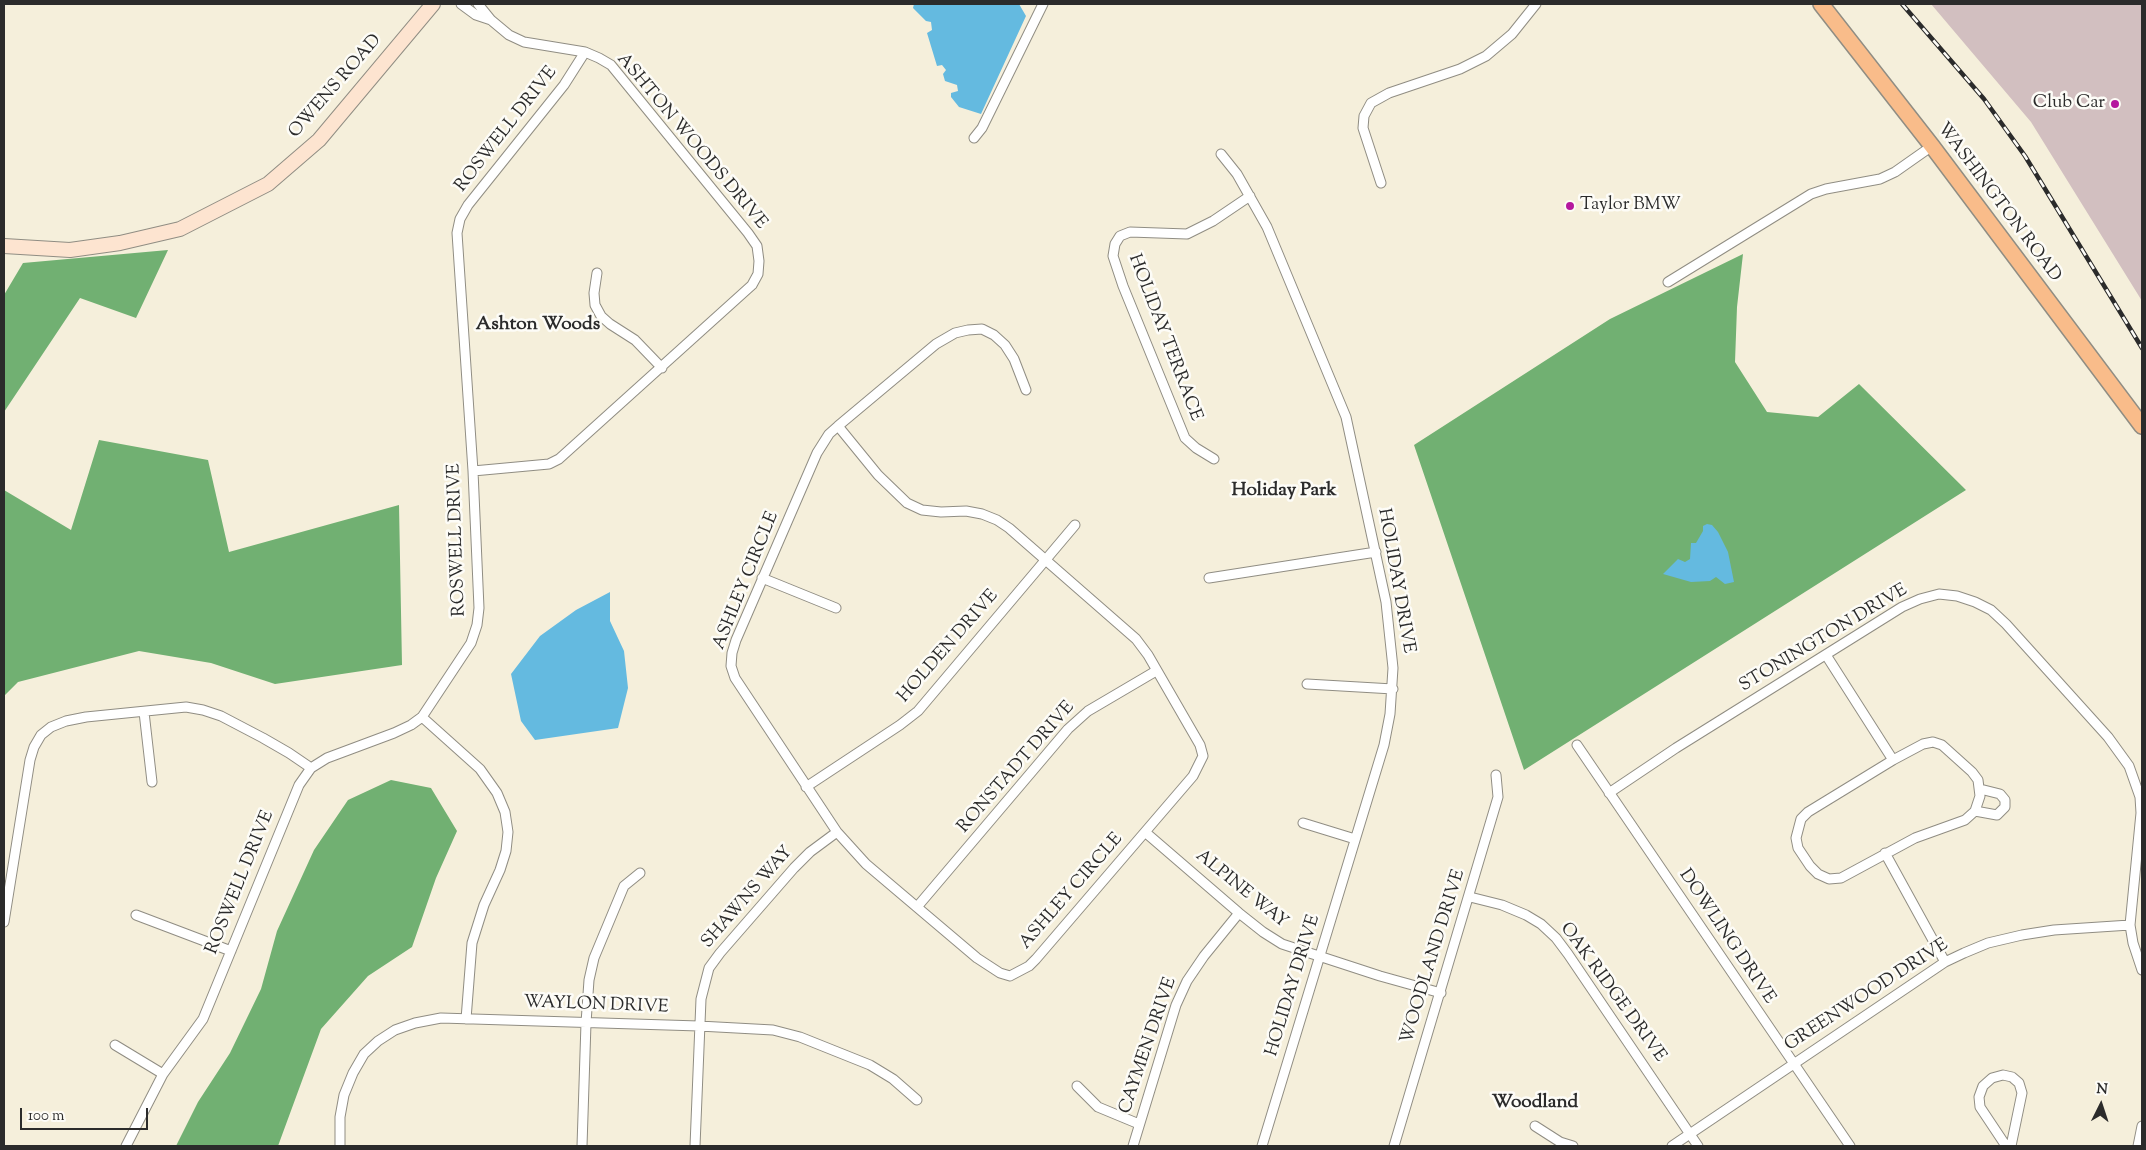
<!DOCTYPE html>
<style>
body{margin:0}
#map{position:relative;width:2146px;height:1150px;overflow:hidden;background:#f5efdb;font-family:"Sorts Mill Goudy",serif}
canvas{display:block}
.frame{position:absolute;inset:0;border:5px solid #2b2b2b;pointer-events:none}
.north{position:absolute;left:2076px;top:1080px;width:50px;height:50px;-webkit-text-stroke:4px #fdfcf7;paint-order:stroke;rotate:4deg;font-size:14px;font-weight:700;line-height:20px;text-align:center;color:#2b2b2b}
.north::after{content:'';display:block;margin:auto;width:18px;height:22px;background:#2b2b2b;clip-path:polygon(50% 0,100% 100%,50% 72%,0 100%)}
.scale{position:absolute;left:20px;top:1108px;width:128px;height:22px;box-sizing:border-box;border:2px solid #2b2b2b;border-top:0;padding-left:6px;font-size:15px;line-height:18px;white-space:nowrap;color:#2b2b2b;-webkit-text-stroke:4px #fdfcf7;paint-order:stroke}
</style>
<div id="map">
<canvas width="2146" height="1150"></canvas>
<div class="frame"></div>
<div class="north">N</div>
<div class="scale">100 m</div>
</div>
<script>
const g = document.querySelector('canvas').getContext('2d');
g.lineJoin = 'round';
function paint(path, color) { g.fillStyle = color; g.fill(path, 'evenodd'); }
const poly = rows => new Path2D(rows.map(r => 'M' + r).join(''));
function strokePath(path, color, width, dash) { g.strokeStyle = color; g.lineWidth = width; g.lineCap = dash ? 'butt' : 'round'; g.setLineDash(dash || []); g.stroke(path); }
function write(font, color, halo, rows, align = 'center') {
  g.font = font + ' "Sorts Mill Goudy",serif'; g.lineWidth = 5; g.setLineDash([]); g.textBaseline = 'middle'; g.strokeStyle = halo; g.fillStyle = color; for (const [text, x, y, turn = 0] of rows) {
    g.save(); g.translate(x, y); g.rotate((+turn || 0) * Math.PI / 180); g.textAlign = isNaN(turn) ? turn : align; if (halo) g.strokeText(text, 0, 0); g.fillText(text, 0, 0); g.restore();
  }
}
const industrial = poly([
 [1931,4,2142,4,2142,301,2031,122]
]);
const forest = poly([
 [168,250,136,318,80,298,4,412,4,295,23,263],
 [1743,254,1737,307,1735,362,1767,412,1818,417,1859,384,1966,490,1524,770,1414,445,1610,319],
 [99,440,208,460,229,552,399,505,402,665,275,684,211,663,139,651,18,682,4,696,4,490,71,530],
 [391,780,431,788,457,831,436,878,412,947,368,976,321,1029,278,1146,176,1146,198,1102,230,1053,261,989,277,931,314,850,348,800]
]);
const water = poly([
 [914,4,1019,4,1026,16,981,114,959,107,951,97,951,93,958,91,957,85,945,81,943,74,946,70,942,65,937,66,927,33,932,30,931,22,926,21,913,8],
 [1707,524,1712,525,1718,532,1728,552,1734,582,1725,584,1716,577,1710,581,1691,582,1663,574,1678,559,1685,562,1690,559,1691,543,1696,543,1703,531,1703,526],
 [610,592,610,621,624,651,628,688,618,728,535,740,521,721,511,674,540,636,576,610]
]);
const street = poly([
 [461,4,476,15,491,20,509,35,524,42,585,52,599,58,611,65,748,233,757,246,759,261,758,274,752,285,559,459,549,464,473,471],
 [478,4,491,20],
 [974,138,982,128,1043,4],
 [1221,154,1237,174,1267,227,1346,417,1386,602,1393,668,1390,714,1384,745,1262,1146],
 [1381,183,1363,128,1364,116,1371,103,1389,93,1460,69,1486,56,1512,34,1536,4],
 [597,273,594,293,595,305,601,316,610,324,635,340,662,368],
 [1668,282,1811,194,1826,189,1880,179,1895,172,1932,146],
 [838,426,878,475,907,503,922,510,941,512,966,511,982,514,997,520,1009,528,1120,625,1136,639,1148,655,1200,745,1203,756,1193,776,1036,959,1029,966,1010,976,1000,973,977,958,866,864,837,832,735,678,731,666,732,653,736,640,817,453,829,434,838,426,936,344,955,333,968,330,982,329,994,335,1005,345,1014,359,1026,390],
 [1214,459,1196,448,1185,438,1123,286,1113,256,1115,244,1120,236,1130,232,1187,234,1213,221,1250,196],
 [762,578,836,608],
 [1209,578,1376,552],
 [1826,655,1893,760,1923,744,1933,742,1942,745,1972,772,1978,780,1980,796,1975,811,1965,820,1915,838,1841,878,1829,879,1818,874,1810,866,1798,848,1796,838,1801,819,1808,812,1893,760],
 [1307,684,1393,689],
 [144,712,152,782],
 [422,717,480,769,497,793,505,812,508,832,506,851,500,870,484,905,472,943,466,1019],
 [1577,745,1850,1146],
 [806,787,900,725,918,711,1075,525],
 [1609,793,1676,748,1902,607,1920,599,1939,594,1957,596,1975,602,1991,610,2006,624,2108,737,2129,766,2140,797,2141,813,2130,925,2133,943,2142,970],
 [1975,811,1997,815,2005,807,2005,800,2000,794,1980,789],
 [1303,823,1355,839],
 [1145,832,1239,913,1263,932,1282,944,1380,976,1441,993],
 [1885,853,1945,962],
 [1470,897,1502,905,1526,915,1541,924,1556,938,1568,954,1698,1146],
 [917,907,1068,729,1088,711,1156,671],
 [136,915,231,951],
 [4,922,30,760,34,747,41,735,51,727,66,721,86,717,186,707,203,710,221,716,263,738,289,753,311,768],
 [115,1045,163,1074],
 [1077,1086,1098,1107,1139,1124],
 [1535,1126,1560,1142,1573,1146],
 [126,1146,163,1074,203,1019,299,785,311,768,327,758,394,733,411,725,422,717,471,643,477,625,479,608,473,471,457,233,460,219,468,205,564,85,585,52],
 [340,1146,340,1117,344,1095,353,1073,364,1054,378,1041,395,1030,415,1023,441,1018,699,1026,773,1030,800,1037,870,1065,893,1079,917,1100],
 [582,1146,586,1023,589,980,594,958,624,886,640,873],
 [695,1146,701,999,709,968,720,953,794,868,810,852,837,832],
 [1133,1146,1176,1005,1187,981,1204,956,1239,913],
 [1394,1146,1498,797,1496,775],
 [1672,1146,1945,962,1964,953,1988,943,2022,935,2054,930,2130,925],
 [2006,1146,1980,1107,1979,1097,1983,1086,1992,1078,2003,1075,2012,1077,2019,1083,2022,1093,2011,1146],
 [2138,1146,2142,1126]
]);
const secondary = poly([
 [4,246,70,250,120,243,180,229,268,184,319,140,433,4]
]);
const primary = poly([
 [1821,4,1932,146,2142,426]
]);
const rail = poly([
 [1902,4,1984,99,2025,156,2142,348]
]);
const markers = [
 [2115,104,5,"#b5179e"],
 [1570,206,5,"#b5179e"]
];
const streetNames = [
 ["OWENS ROAD",336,87,-49],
 ["ROSWELL DRIVE",507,130,-52],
 ["ASHTON WOODS DRIVE",691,142,50],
 ["WASHINGTON ROAD",1998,203,53],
 ["HOLIDAY TERRACE",1164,338,69],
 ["ROSWELL DRIVE",458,540,-92],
 ["ASHLEY CIRCLE",747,581,-68],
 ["HOLIDAY DRIVE",1395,581,80],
 ["STONINGTON DRIVE",1824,639,-31],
 ["HOLDEN DRIVE",949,647,-49],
 ["RONSTADT DRIVE",1017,768,-49],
 ["ROSWELL DRIVE",241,883,-68],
 ["ALPINE WAY",1241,890,39],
 ["ASHLEY CIRCLE",1072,892,-49],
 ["SHAWNS WAY",748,898,-49],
 ["DOWLING DRIVE",1726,937,56],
 ["WOODLAND DRIVE",1434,957,-73],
 ["HOLIDAY DRIVE",1294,986,-73],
 ["OAK RIDGE DRIVE",1612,993,54],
 ["GREENWOOD DRIVE",1867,996,-33],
 ["WAYLON DRIVE",596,1006,2],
 ["CAYMEN DRIVE",1149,1046,-71]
];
const poiNames = [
 ["Club Car",2105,104],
 ["Taylor BMW",1580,206,"left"]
];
const neighbourhoodNames = [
 ["Ashton Woods",538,326],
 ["Holiday Park",1284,492],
 ["Woodland",1535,1104]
];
paint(industrial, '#d2bfc0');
paint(forest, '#71b072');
paint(water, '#64bae0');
strokePath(street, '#908d83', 11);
strokePath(secondary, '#908d83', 16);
strokePath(primary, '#908d83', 18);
strokePath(street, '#fff', 9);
strokePath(secondary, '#fde4d0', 14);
strokePath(primary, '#f9bc8a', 15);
strokePath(rail, '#2b2b2b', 4.5);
strokePath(rail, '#fdfcf7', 2.5, [8]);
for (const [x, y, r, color] of markers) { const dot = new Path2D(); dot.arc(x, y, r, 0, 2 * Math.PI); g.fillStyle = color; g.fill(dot); strokePath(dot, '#fdfcf7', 2); }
write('18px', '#2b2b2b', '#fdfcf7', streetNames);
write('18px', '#2b2b2b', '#fdfcf7', poiNames, 'right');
write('bold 19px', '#2b2b2b', '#fdfcf7', neighbourhoodNames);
</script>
